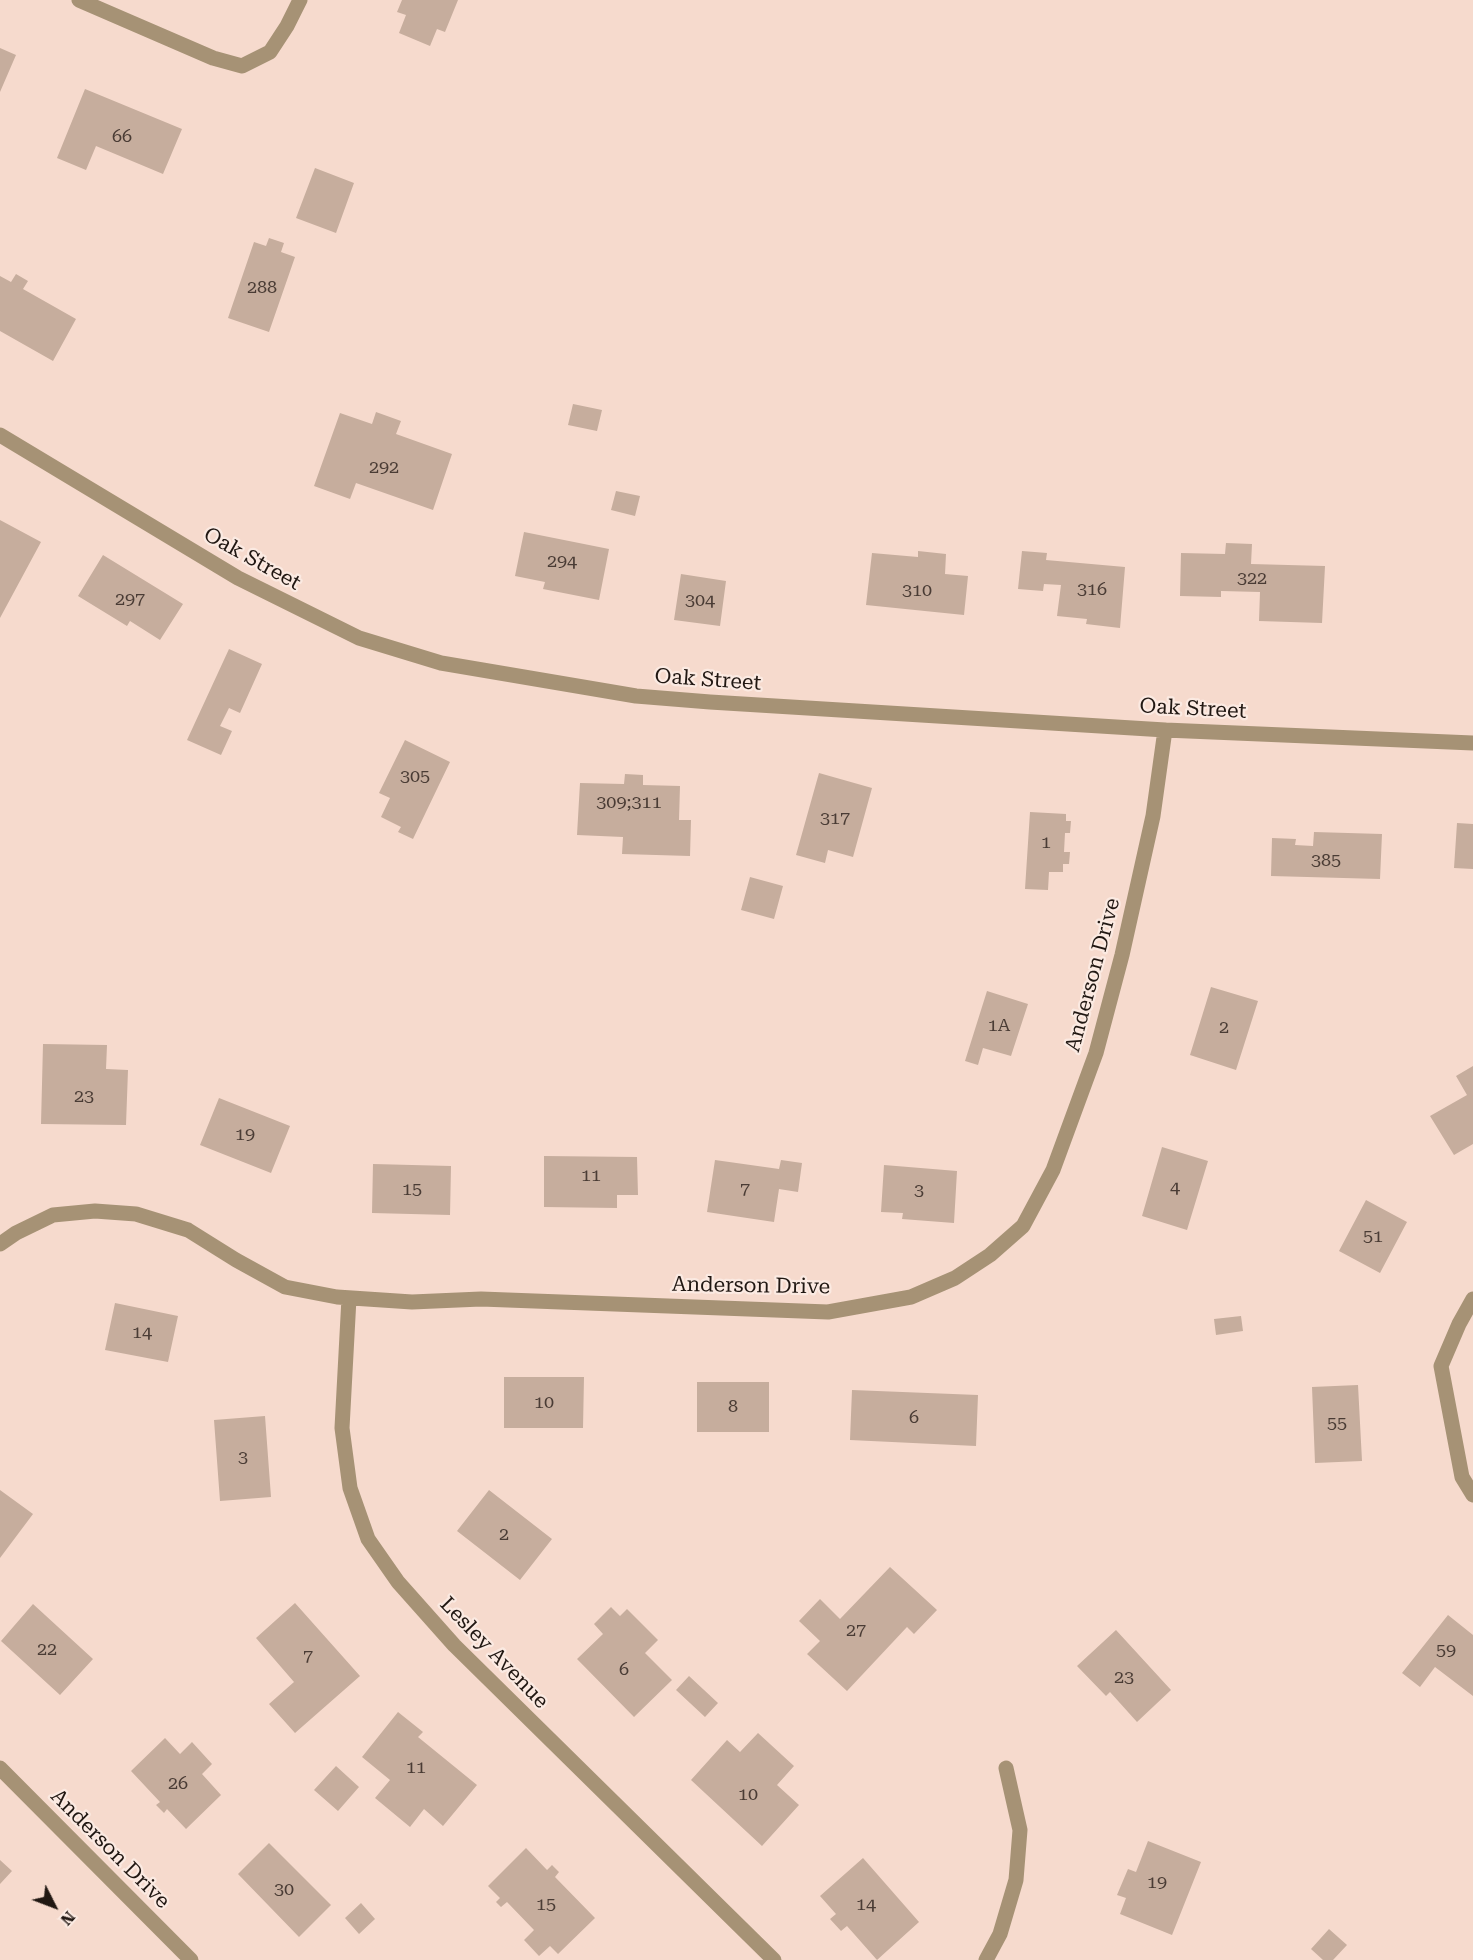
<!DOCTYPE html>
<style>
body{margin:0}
#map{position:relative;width:1473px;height:1960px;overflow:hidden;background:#f6dacd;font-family:"Roboto Serif",serif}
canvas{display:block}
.north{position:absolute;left:24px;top:1876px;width:60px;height:60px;-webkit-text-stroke:4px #fbeae2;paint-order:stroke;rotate:132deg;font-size:16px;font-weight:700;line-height:24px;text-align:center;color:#201712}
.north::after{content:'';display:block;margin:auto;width:21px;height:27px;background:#201712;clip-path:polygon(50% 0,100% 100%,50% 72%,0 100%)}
</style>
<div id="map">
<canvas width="1473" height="1960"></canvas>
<div class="north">N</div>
</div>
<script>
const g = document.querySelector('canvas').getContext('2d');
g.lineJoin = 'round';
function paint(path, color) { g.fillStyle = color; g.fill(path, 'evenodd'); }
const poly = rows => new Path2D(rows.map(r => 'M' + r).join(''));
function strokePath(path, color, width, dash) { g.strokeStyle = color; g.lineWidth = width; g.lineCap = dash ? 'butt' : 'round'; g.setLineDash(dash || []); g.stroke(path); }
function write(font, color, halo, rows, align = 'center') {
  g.font = font + ' "Roboto Serif",serif'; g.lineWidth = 4.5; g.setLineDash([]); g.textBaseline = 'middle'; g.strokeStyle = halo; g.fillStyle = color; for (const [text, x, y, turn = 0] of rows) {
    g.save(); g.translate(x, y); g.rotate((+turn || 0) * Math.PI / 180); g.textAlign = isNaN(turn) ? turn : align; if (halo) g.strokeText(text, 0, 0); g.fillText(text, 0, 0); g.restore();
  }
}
const building = poly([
 [402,0,458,0,445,32,437,29,430,46,399,33,406,15,397,12],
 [0,48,16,55,0,92],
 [85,89,182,129,163,174,96,146,86,170,57,158],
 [315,168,354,183,336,233,296,218],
 [269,238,284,243,281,252,295,257,269,332,228,318,254,242,266,246],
 [16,274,28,281,23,289,76,319,53,361,0,331,0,276,11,282],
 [573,404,602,410,597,431,568,425],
 [376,412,401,421,396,434,452,454,433,510,356,483,350,499,314,486,340,413,372,424],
 [616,491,640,496,635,516,611,510],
 [0,520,41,542,0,618],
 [524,532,609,549,599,600,543,589,545,582,515,576],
 [1226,543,1252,544,1251,564,1325,566,1322,623,1259,621,1260,592,1221,591,1221,597,1180,596,1181,553,1225,554],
 [918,551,946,554,945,574,968,576,964,615,866,605,872,553,918,557],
 [1022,551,1047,553,1046,560,1125,567,1120,628,1086,624,1087,619,1057,616,1061,585,1044,584,1043,591,1018,589],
 [103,555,183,604,160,640,130,621,127,626,78,596],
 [681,574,726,581,720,626,674,620],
 [229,649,262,664,240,713,229,708,220,726,232,731,221,755,187,740],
 [405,740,450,762,413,839,398,832,401,827,381,817,390,798,379,793],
 [819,773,872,788,853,857,828,850,825,863,796,855],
 [625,774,643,775,643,785,680,786,679,820,691,820,690,856,622,854,623,837,577,835,580,783,624,784],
 [1030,812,1066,814,1066,821,1071,821,1070,833,1065,833,1064,852,1070,852,1069,864,1063,864,1063,872,1049,872,1048,890,1025,889],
 [1457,823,1473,824,1473,869,1454,868],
 [1314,832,1382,834,1380,879,1271,876,1272,838,1296,839,1295,845,1313,846],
 [750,877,783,886,774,919,741,910],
 [1211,987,1258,1001,1236,1070,1190,1055],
 [987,991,1028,1004,1011,1056,983,1048,978,1065,965,1061],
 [43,1044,107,1045,106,1069,128,1070,126,1125,41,1124],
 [1473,1066,1473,1144,1454,1155,1430,1116,1467,1095,1456,1076],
 [219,1098,290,1126,271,1173,200,1145],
 [1162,1147,1208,1161,1187,1230,1142,1216],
 [544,1156,637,1157,638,1195,617,1195,617,1208,544,1207],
 [715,1160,779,1169,781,1160,802,1163,798,1192,779,1189,774,1222,707,1212],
 [373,1164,451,1166,450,1215,372,1213],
 [884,1165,957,1171,954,1223,902,1219,903,1213,881,1212],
 [1366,1200,1407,1222,1380,1273,1339,1251],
 [115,1303,178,1316,168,1362,105,1350],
 [1241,1316,1243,1331,1216,1335,1214,1319],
 [504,1377,584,1377,583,1428,504,1428],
 [697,1382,769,1382,769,1432,697,1432],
 [1358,1385,1362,1461,1315,1463,1312,1387],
 [852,1390,978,1395,976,1446,850,1440],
 [265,1416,271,1497,220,1501,214,1420],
 [0,1490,33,1514,0,1558],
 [489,1490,552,1539,520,1580,457,1531],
 [890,1567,937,1610,914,1634,907,1627,847,1691,807,1654,820,1641,799,1621,820,1599,840,1619],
 [295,1603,360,1676,295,1733,269,1704,294,1682,256,1638],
 [33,1604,93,1659,60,1695,1,1641],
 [611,1607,620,1616,627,1609,658,1640,645,1653,672,1680,634,1717,577,1659,603,1634,594,1624],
 [1448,1615,1473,1635,1473,1696,1435,1667,1420,1687,1402,1673],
 [1116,1630,1171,1690,1137,1722,1110,1692,1106,1696,1077,1666],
 [689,1676,718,1703,705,1717,676,1690],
 [398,1712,423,1732,418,1737,477,1785,443,1826,424,1809,410,1827,375,1798,390,1780,362,1757],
 [758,1733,794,1766,777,1785,799,1805,762,1846,691,1780,727,1740,740,1752],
 [165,1738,180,1754,192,1742,212,1764,202,1774,221,1795,186,1829,167,1809,164,1813,156,1805,160,1802,131,1771],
 [336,1766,359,1787,338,1811,314,1790],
 [1148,1841,1201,1862,1172,1935,1120,1914,1126,1898,1117,1895,1128,1869,1136,1872],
 [269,1843,331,1905,299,1937,238,1874],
 [526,1848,547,1870,552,1865,559,1872,555,1877,595,1918,558,1954,550,1946,539,1956,524,1940,534,1930,507,1902,501,1907,496,1902,500,1898,488,1886],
 [863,1858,919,1922,877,1960,847,1926,841,1931,830,1919,836,1914,820,1896],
 [0,1860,12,1871,0,1884],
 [361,1903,375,1919,359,1934,345,1918],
 [1329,1929,1347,1945,1333,1960,1323,1960,1311,1949]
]);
const minor = poly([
 [79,0,213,58,242,66,270,52,287,26,300,0],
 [0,435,238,578,359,638,441,663,636,696,710,702,1165,730,1473,743],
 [0,1244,16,1233,53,1215,95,1211,136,1214,188,1230,236,1260,285,1287,337,1297,412,1302,481,1299,828,1312,911,1297,955,1278,990,1255,1023,1226,1053,1170,1096,1053,1122,955,1153,816,1165,730],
 [349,1298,342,1428,350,1488,368,1539,398,1582,454,1645,774,1960],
 [1473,1299,1459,1324,1441,1366,1462,1477,1473,1495],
 [0,1768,191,1960],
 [986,1960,1000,1934,1016,1880,1020,1830,1006,1768]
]);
const numberNames = [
 ["66",122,137],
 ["288",262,288],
 ["292",384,468],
 ["294",562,562],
 ["322",1252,579],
 ["316",1092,590],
 ["310",917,591],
 ["297",130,600],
 ["304",700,601],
 ["305",415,777],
 ["309;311",629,803],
 ["317",835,819],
 ["1",1046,843],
 ["385",1326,861],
 ["1A",999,1026],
 ["2",1224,1028],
 ["23",84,1097],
 ["19",245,1135],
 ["11",591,1176],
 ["4",1175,1188],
 ["15",412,1190],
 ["7",745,1190],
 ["3",919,1191],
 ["51",1373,1237],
 ["14",142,1333],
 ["10",544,1403],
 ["8",733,1407],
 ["6",914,1418],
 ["55",1337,1424],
 ["3",243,1458],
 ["2",504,1535],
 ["27",856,1631],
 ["22",47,1650],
 ["59",1446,1651],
 ["7",308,1657],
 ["6",624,1670],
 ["23",1124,1678],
 ["11",416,1768],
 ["26",178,1784],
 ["10",748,1795],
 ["19",1157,1883],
 ["30",284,1890],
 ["15",546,1905],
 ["14",866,1905]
];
const streetNames = [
 ["Oak Street",252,559,29],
 ["Oak Street",708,680,4],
 ["Oak Street",1193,709,3],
 ["Anderson Drive",1093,975,-75],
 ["Anderson Drive",751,1286,1],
 ["Lesley Avenue",494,1653,46],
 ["Anderson Drive",110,1849,45]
];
paint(building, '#c6ad9d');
strokePath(minor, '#a69275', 15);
write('18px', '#4a3c35', null, numberNames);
write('21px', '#201712', '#fbeae2', streetNames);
</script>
